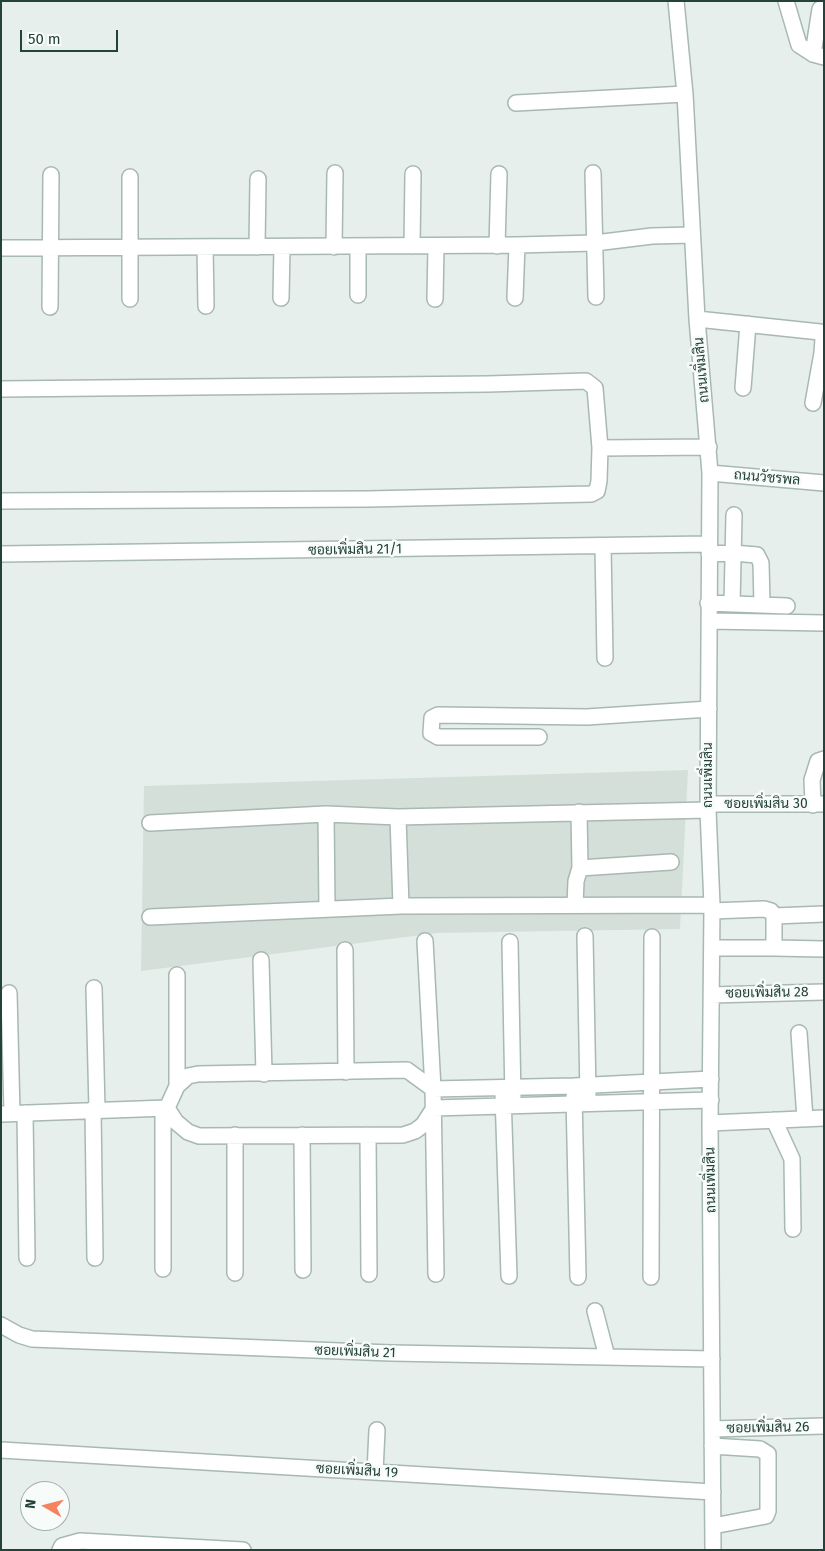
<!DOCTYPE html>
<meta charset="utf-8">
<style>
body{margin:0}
#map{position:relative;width:825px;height:1551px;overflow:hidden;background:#e6efeb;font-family:"Fira Sans",sans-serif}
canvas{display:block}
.frame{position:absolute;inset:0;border:2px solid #24423a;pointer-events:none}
.north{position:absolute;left:20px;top:1481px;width:50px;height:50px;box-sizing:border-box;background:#f7fbf9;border:1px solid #a3b1ad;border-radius:50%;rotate:278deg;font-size:14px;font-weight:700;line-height:20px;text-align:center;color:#24423a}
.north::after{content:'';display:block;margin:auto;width:18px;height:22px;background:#f4845f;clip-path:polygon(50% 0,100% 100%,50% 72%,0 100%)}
.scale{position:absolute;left:20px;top:30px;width:98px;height:22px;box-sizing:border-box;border:2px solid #24423a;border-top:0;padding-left:6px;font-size:15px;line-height:18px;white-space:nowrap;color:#24423a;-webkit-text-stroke:4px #f7fbf9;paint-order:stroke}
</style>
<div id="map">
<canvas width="825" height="1551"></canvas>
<div class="frame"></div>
<div class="north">N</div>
<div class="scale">50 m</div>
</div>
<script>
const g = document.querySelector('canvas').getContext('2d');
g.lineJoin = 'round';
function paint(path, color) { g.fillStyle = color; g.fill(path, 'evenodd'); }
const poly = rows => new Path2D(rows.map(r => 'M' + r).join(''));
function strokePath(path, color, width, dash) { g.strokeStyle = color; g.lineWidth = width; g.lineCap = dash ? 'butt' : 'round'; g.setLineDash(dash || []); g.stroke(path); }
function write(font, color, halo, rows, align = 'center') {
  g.font = font + ' "Fira Sans",Sarabun,sans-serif'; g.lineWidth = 5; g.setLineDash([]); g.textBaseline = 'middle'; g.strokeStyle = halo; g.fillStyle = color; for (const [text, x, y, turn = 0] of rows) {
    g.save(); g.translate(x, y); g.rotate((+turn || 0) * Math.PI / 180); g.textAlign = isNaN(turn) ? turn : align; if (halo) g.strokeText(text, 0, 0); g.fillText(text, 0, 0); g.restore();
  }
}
const built = poly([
 [688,770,680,929,437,933,141,971,144,786]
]);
const minor = poly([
 [676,1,685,94,697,319,710,473,708,810,712,905,710,1123,713,1550],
 [786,1,799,45,813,54,824,57],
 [813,54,820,9],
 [516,103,685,94],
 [593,173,596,297],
 [130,177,130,299],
 [412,246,413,174],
 [497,246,499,174],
 [205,247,206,306],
 [257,247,258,179],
 [334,247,335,173],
 [1,248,517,245,595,243,652,236,692,235],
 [358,295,358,246],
 [281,298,282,247],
 [515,298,517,245],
 [435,299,436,246],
 [50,307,51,175],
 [697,319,820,332,823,339,822,353,813,403],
 [743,388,748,324],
 [1,389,488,384,586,381,595,388,600,448,599,481,597,491,591,494,368,499,1,501],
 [600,448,709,447],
 [710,473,824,483],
 [603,547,605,658],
 [1,554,708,544],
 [709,554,733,553,757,555,761,563,762,604],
 [708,603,787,606],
 [732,604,734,515],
 [709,621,824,623],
 [539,737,438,737,431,733,432,718,438,715,587,717,709,709],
 [709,804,824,804],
 [813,805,812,780,818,761,824,759],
 [326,814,327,908],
 [398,817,401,906],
 [150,823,326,814,398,817,708,810],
 [580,868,671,862],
 [575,905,576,881,580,868,579,812],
 [712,911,764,909,771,911,774,916,774,948,824,949],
 [774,916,824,914],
 [150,917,401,906,712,905],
 [585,936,588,1095],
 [425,941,433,1089,436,1274],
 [510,942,513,1099],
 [712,948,774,948],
 [345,950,346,1072],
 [261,960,264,1074],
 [94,988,97,1109],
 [9,993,12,1113],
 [711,995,824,992],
 [799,1033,805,1119],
 [177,1086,177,975],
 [503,1095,509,1276],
 [574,1096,578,1277],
 [163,1108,163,1269],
 [434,1108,423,1125,415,1131,403,1135,199,1136,188,1132,176,1122,167,1108,177,1086,188,1076,198,1074,407,1070,433,1089,574,1086,711,1079],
 [434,1108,711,1100],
 [93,1109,95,1258],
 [25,1113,27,1258],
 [1,1114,167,1108],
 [774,1120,792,1159,793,1229],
 [710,1123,824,1118],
 [302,1135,303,1270],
 [368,1135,369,1274],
 [235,1273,235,1135],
 [651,1277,652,937],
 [595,1311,607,1357],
 [1,1325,19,1335,32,1339,391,1353,712,1359],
 [712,1429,824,1426],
 [712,1446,760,1449,768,1454,768,1511,766,1516,713,1526],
 [1,1450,713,1492],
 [375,1472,377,1430],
 [60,1550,62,1546,80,1541,243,1550]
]);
const streetNames = [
 ["ถนนเพิ่มสิน",702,370,-95],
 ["ถนนวัชรพล",767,478,5],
 ["ซอยเพิ่มสิน 21/1",355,550,-1],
 ["ถนนเพิ่มสิน",708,775,-90],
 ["ซอยเพิ่มสิน 30",766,804],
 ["ซอยเพิ่มสิน 28",767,993,-1],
 ["ถนนเพิ่มสิน",711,1180,-91],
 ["ซอยเพิ่มสิน 21",355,1352,2],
 ["ซอยเพิ่มสิน 26",768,1428,-1],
 ["ซอยเพิ่มสิน 19",357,1471,3]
];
paint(built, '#d4dfda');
strokePath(minor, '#a8b8b2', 18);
strokePath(minor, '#fff', 15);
write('14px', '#24423a', '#f7fbf9', streetNames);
</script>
